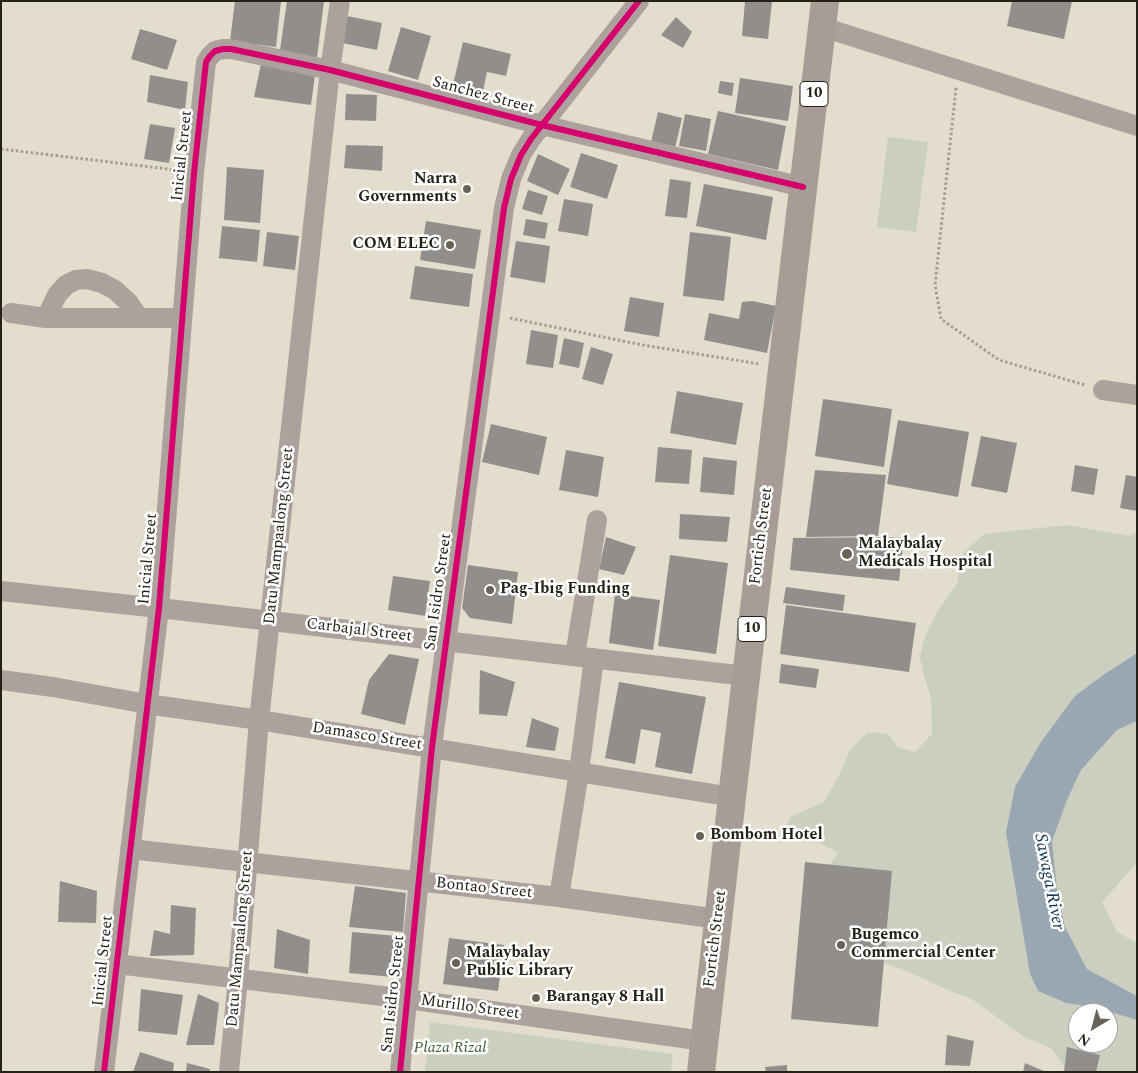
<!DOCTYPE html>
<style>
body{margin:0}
#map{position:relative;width:1138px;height:1073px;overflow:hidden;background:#e3ddcd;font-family:Spectral,serif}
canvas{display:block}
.frame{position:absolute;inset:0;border:2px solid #252117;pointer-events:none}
.north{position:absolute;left:1068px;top:1003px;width:50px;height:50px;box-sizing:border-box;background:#fff;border:1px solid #a8a6a2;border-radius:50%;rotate:217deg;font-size:14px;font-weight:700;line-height:20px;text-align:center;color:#252117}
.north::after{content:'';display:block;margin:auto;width:18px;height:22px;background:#686357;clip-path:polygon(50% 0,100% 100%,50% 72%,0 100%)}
</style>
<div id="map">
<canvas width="1138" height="1073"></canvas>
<div class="frame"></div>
<div class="north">N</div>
</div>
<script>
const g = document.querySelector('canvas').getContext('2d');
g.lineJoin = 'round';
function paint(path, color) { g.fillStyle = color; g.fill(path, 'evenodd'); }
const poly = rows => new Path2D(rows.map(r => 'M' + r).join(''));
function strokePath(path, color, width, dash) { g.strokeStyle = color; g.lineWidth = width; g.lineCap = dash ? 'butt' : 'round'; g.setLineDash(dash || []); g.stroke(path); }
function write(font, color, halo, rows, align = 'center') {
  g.font = font + ' Spectral,serif'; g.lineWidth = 5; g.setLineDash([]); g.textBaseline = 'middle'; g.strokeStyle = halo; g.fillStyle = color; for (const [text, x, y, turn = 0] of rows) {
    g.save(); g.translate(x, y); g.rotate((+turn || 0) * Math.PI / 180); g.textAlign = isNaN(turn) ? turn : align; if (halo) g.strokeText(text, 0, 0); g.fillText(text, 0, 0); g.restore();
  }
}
const green = poly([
 [888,137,928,142,916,232,877,227],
 [1068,525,1129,536,1137,532,1137,653,1103,675,1075,696,1024,934,1030,974,1038,991,1066,1003,1094,1007,1137,1020,1137,1072,1068,1072,1051,1048,1024,1037,972,999,943,988,905,970,887,964,868,951,826,871,838,853,806,835,784,833,790,817,824,802,840,774,850,750,868,732,888,734,898,747,915,752,932,734,931,699,924,675,920,657,925,636,939,609,958,582,959,557,984,534],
 [1078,1013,1108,1013,1108,1043,1078,1043],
 [1137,721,1137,863,1102,902,1117,932,1137,943,1137,996,1087,969,1065,927,1057,890,1052,841,1067,800,1081,770,1117,730],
 [430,1022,673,1054,671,1072,425,1072]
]);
const water = poly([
 [1137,653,1137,721,1117,730,1081,770,1067,800,1052,841,1057,890,1065,927,1087,969,1137,996,1137,1020,1094,1007,1066,1003,1038,991,1030,974,1006,832,1015,787,1041,742,1075,696,1103,675]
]);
const building = poly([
 [235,1,281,1,276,47,230,41],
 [287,1,324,1,317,58,280,50],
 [745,1,772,1,768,39,742,36],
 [1012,1,1072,1,1064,39,1007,26],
 [347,16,382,23,377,50,342,43],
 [676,17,692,32,683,48,661,35],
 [401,27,431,36,418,80,388,71],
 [140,29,177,40,167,70,131,59],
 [463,42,511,54,506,76,487,72,482,96,452,89],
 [261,64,315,75,311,105,254,97],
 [150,75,188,82,185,110,147,102],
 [740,78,793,86,788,121,735,113],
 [720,81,734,83,732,96,718,93],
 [346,94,377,95,376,121,345,120],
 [718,111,786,126,778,170,708,154],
 [658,112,682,118,675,148,651,142],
 [685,114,711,119,706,151,679,146],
 [150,124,175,128,169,163,144,159],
 [346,145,383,146,382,171,344,168],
 [581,153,618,165,607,199,570,187],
 [538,154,570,169,558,195,527,181],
 [227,167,264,170,260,223,224,220],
 [670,179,691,182,687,218,665,216],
 [704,184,773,197,766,240,696,226],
 [528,190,548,196,542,215,522,209],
 [564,199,593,204,588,236,558,231],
 [526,219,548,223,545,239,523,235],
 [426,221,481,230,475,269,420,260],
 [222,226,260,230,257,262,219,258],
 [267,232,299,236,295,270,263,266],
 [690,232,731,237,724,301,683,296],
 [516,241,550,246,545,283,510,277],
 [415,266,473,274,469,307,410,299],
 [630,297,664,303,659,337,624,331],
 [752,301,776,306,767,353,704,340,709,313,739,319,742,302],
 [531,330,558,335,553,368,526,364],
 [564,338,584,343,579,368,559,364],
 [591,347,613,354,603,385,582,379],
 [677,391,743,403,736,445,670,433],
 [823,399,892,409,884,467,815,456],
 [898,420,969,432,958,497,887,484],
 [491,424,547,437,539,475,482,462],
 [981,436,1017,443,1007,493,971,486],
 [658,447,692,450,689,484,655,482],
 [566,450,604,457,598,497,559,490],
 [703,457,737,461,734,495,700,492],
 [1075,465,1098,469,1094,495,1071,491],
 [815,470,886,475,878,536,806,537],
 [1126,475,1137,477,1137,511,1120,508],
 [680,514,730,517,727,542,679,539],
 [606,537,636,547,624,575,599,569],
 [904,537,899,581,790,570,793,538],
 [670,555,728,563,716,654,658,646],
 [468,565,518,572,512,624,470,618,462,608],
 [393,576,430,581,425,616,388,610],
 [786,587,845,595,843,611,783,603],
 [615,594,660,600,653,650,609,643],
 [786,605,916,623,909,672,780,654],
 [389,654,419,659,405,725,361,714,369,680],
 [781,664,819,669,816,688,779,683],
 [480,670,515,682,507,716,479,714],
 [619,682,706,697,692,774,655,767,661,733,641,729,635,764,605,758],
 [532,718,559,728,555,751,526,747],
 [805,862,892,871,878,1027,791,1019],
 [60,881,97,891,96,923,58,922],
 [355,886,406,893,403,932,349,927],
 [171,905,196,908,194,955,150,956,154,930,170,934],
 [277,929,310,940,308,974,274,968],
 [352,932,408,937,404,978,349,973],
 [449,938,504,945,498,991,443,984],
 [141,989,183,995,177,1035,138,1031],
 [198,994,219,1003,214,1045,186,1045],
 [947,1035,974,1041,970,1066,945,1065],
 [1067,1047,1100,1055,1096,1072,1064,1072],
 [140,1052,174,1063,173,1072,133,1072],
 [187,1063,210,1069,210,1072,186,1072],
 [1025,1063,1046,1072,1023,1072],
 [787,1065,787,1072,766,1072,765,1067]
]);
const path = poly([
 [956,88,935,285,941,319,999,360,1085,385],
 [1,149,176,170],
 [510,318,637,344,759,364]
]);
const minor = poly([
 [822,27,1137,126],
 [11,313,46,318,182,318],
 [46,318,57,295,66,285,76,280,87,279,102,283,115,290,128,302,139,318],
 [1103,390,1137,395],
 [1,591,159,608,746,676],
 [575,656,597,520],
 [1,680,53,687,147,704,259,720,732,797],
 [130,849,559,897,718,919],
 [559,897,579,772,594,658],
 [117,964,407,999,704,1041],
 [104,1072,159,608,194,173,206,62,210,56,215,51,223,49,231,49,330,70,542,125,803,187],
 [229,1072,238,978,259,720,330,70,340,1],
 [400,1072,432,747,490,314,504,208,511,179,521,155,531,139,639,1]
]);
const highway = poly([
 [701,1072,732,797,825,1]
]);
const cycleway = poly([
 [104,1072,159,608,194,173,206,62,210,56,215,51,223,49,231,49,330,70,542,125,803,187],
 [400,1072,432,747,490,314,504,208,511,179,521,155,531,139,639,1]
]);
const markers = [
 [467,189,5,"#686357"],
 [450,245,5,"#686357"],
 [847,554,6,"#686357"],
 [490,590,5,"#686357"],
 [700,836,5,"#686357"],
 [841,945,5,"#686357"],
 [456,963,5,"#686357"],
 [536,998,5,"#686357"]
];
const shields = [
 [814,94,28],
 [752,629,28]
];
const shieldNames = [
 ["10",814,94],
 ["10",752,629]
];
const streetNames = [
 ["Sanchez Street",483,96,15],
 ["Inicial Street",183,156,-84],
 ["Datu Mampaalong Street",280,536,-84],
 ["Fortich Street",762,536,-83],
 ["Inicial Street",149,559,-85],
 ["San Isidro Street",439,592,-82],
 ["Carbajal Street",359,631,7],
 ["Damasco Street",367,737,9],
 ["Bontao Street",484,889,6],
 ["Datu Mampaalong Street",241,939,-85],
 ["Fortich Street",716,939,-83],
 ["Inicial Street",104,961,-84],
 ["San Isidro Street",394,994,-84],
 ["Murillo Street",470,1008,8]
];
const poiNames = [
 ["Narra",457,180,"right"],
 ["Governments",457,198,"right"],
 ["COM ELEC",440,245,"right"],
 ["Malaybalay",858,545],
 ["Medicals Hospital",858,563],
 ["Pag-Ibig Funding",500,590],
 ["Bombom Hotel",710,836],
 ["Bugemco",851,936],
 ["Commercial Center",851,954],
 ["Malaybalay",466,954],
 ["Public Library",466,972],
 ["Barangay 8 Hall",546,998]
];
const parkNames = [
 ["Plaza Rizal",450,1049]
];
const waterNames = [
 ["Sawaga River",1048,882,79]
];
paint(green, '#cacfbf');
paint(water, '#9aa7b2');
paint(building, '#928e8c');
strokePath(path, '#a59c97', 3, [2.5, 2.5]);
strokePath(minor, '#aca19d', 20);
strokePath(highway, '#a79c96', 28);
strokePath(cycleway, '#d6006c', 6);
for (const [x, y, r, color] of markers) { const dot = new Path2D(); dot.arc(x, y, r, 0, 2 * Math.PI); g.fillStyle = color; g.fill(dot); strokePath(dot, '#fff', 2); }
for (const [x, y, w] of shields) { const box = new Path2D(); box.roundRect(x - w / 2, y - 12.5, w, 25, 4); g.fillStyle = '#fff'; g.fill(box); strokePath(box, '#252117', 1); }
write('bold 15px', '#252117', null, shieldNames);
write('16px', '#252117', '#fff', streetNames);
write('bold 16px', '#252117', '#fff', poiNames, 'left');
write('italic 16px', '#3e5d37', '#fff', parkNames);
write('italic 18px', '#103454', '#fff', waterNames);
</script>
